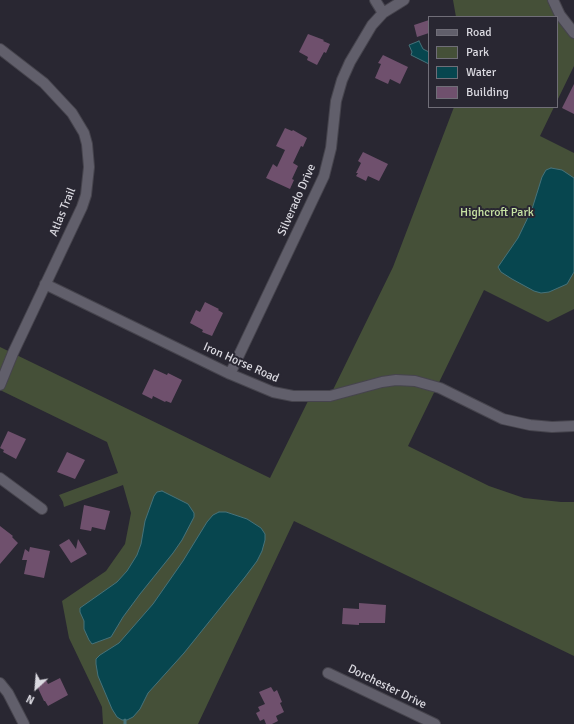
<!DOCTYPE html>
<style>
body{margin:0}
#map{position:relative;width:574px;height:724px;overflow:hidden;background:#292732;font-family:Signika,sans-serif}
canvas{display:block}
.legend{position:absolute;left:428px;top:16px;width:130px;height:92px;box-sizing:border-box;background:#292732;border:1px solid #706e78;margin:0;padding:5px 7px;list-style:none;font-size:12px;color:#dad9e0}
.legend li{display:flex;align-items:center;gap:8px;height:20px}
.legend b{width:20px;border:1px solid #706e78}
.north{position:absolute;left:16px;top:668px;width:40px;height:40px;-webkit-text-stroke:3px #292732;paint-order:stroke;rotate:206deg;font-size:11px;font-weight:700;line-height:16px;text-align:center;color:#dad9e0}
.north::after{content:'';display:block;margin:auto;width:14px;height:18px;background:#dad9e0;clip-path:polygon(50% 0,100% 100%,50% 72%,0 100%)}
</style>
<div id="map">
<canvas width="574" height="724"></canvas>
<ul class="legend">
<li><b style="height:5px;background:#615f6b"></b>Road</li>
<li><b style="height:11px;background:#455038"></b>Park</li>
<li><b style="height:11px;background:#07464f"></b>Water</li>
<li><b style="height:11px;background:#6f506d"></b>Building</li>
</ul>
<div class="north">N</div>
</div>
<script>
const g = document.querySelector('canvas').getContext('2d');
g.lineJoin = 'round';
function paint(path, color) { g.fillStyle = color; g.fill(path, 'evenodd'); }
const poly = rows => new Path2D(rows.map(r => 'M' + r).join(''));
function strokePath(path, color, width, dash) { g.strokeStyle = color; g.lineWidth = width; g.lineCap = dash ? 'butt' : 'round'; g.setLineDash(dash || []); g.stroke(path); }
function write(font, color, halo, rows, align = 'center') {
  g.font = font + ' Signika,sans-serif'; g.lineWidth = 4; g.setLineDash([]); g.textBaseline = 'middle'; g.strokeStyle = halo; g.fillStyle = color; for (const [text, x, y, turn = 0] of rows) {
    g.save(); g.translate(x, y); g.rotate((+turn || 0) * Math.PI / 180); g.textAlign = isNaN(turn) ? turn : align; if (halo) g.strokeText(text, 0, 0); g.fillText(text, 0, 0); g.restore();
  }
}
const green = poly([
 [453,0,553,0,574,33,574,66,557,101,557,17,456,17],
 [454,107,554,107,540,136,574,153,574,309,548,322,484,290,408,446,489,486,524,498,561,502,574,502,574,656,294,521,198,724,103,724,102,707,69,638,62,601,106,571,125,544,131,513,123,485,64,507,63,502,59,495,118,473,107,442,0,390,0,347,270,478,310,397,330,396,393,267]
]);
const water = poly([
 [419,41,423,49,429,52,429,64,411,55,412,52,409,45,419,41],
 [551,168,562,170,574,178,574,272,567,284,549,292,541,293,534,291,512,279,501,272,498,267,518,238,532,209,542,177,546,170,551,168],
 [162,491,188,504,194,513,194,517,182,540,173,553,140,594,123,617,111,637,92,644,89,640,84,629,84,621,80,612,80,608,117,582,127,571,137,555,141,544,145,521,154,496,157,492,162,491],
 [219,512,226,512,247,519,261,528,265,534,265,540,262,551,257,561,245,577,184,653,148,693,140,709,133,717,127,720,122,720,117,717,112,709,98,676,96,664,96,659,100,655,119,643,153,604,183,561,207,522,213,515,219,512]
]);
const stream = poly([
 [125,724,125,720]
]);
const building = poly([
 [429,20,429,33,417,37,414,25],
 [308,34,324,40,323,41,330,44,326,53,324,52,317,65,307,60,308,57,299,52],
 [383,55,408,67,400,84,390,79,388,84,375,78,381,64,378,63],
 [574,84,574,114,562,108],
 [285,128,292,131,293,130,307,138,303,147,301,146,293,163,298,166,292,179,294,180,290,189,266,178,273,164,277,167,285,150,276,146],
 [363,152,388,164,379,181,368,176,366,181,356,176,358,173,356,173,361,163,358,161],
 [205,302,219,309,218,310,223,313,212,336,202,332,203,330,190,323,196,310,200,312],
 [154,369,167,375,168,373,182,380,171,403,166,401,165,402,153,396,152,399,142,394],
 [8,431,26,439,16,459,3,452,4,450,0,448],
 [67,452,85,460,75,479,57,472],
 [84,505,110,511,105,530,92,527,91,531,80,529],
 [0,526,13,536,12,537,18,543,0,564],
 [69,539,76,549,78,539,87,554,71,563,59,545],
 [30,547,50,551,44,578,24,574,27,560,22,560,25,549,29,552],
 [359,603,386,605,385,623,359,623,359,625,342,624,343,608,359,609],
 [60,678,68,695,48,706,45,701,44,701,36,684,46,680,48,684],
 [271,687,274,692,277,690,282,702,280,703,284,712,276,716,278,721,272,724,266,724,264,719,260,721,256,713,260,711,258,707,265,704,259,692]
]);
const minor = poly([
 [375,0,383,13],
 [553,0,560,15,574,33],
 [0,49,44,83,72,113,84,133,87,144,89,167,86,195,82,207,13,353,0,385],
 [45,284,230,374,273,392,293,396,330,396,382,382,396,380,415,381,440,388,503,419,530,425,552,427,574,426],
 [230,374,324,176,331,148,336,101,342,80,350,62,372,25,383,13,404,0],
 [0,478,42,509],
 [328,673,435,724],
 [0,683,8,693,24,724]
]);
const streetNames = [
 ["Silverado Drive",297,200,-66],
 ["Atlas Trail",63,212,-68],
 ["Iron Horse Road",241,363,24],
 ["Dorchester Drive",387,687,26]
];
const parkNames = [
 ["Highcroft Park",497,213]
];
paint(green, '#455038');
paint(water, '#07464f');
strokePath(water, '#46727a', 1);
strokePath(stream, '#46727a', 3);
paint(building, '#6f506d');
strokePath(minor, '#46444d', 12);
strokePath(minor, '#615f6b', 10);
write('12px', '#dad9e0', '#292732', streetNames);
write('12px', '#c7e3a3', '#292732', parkNames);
</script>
